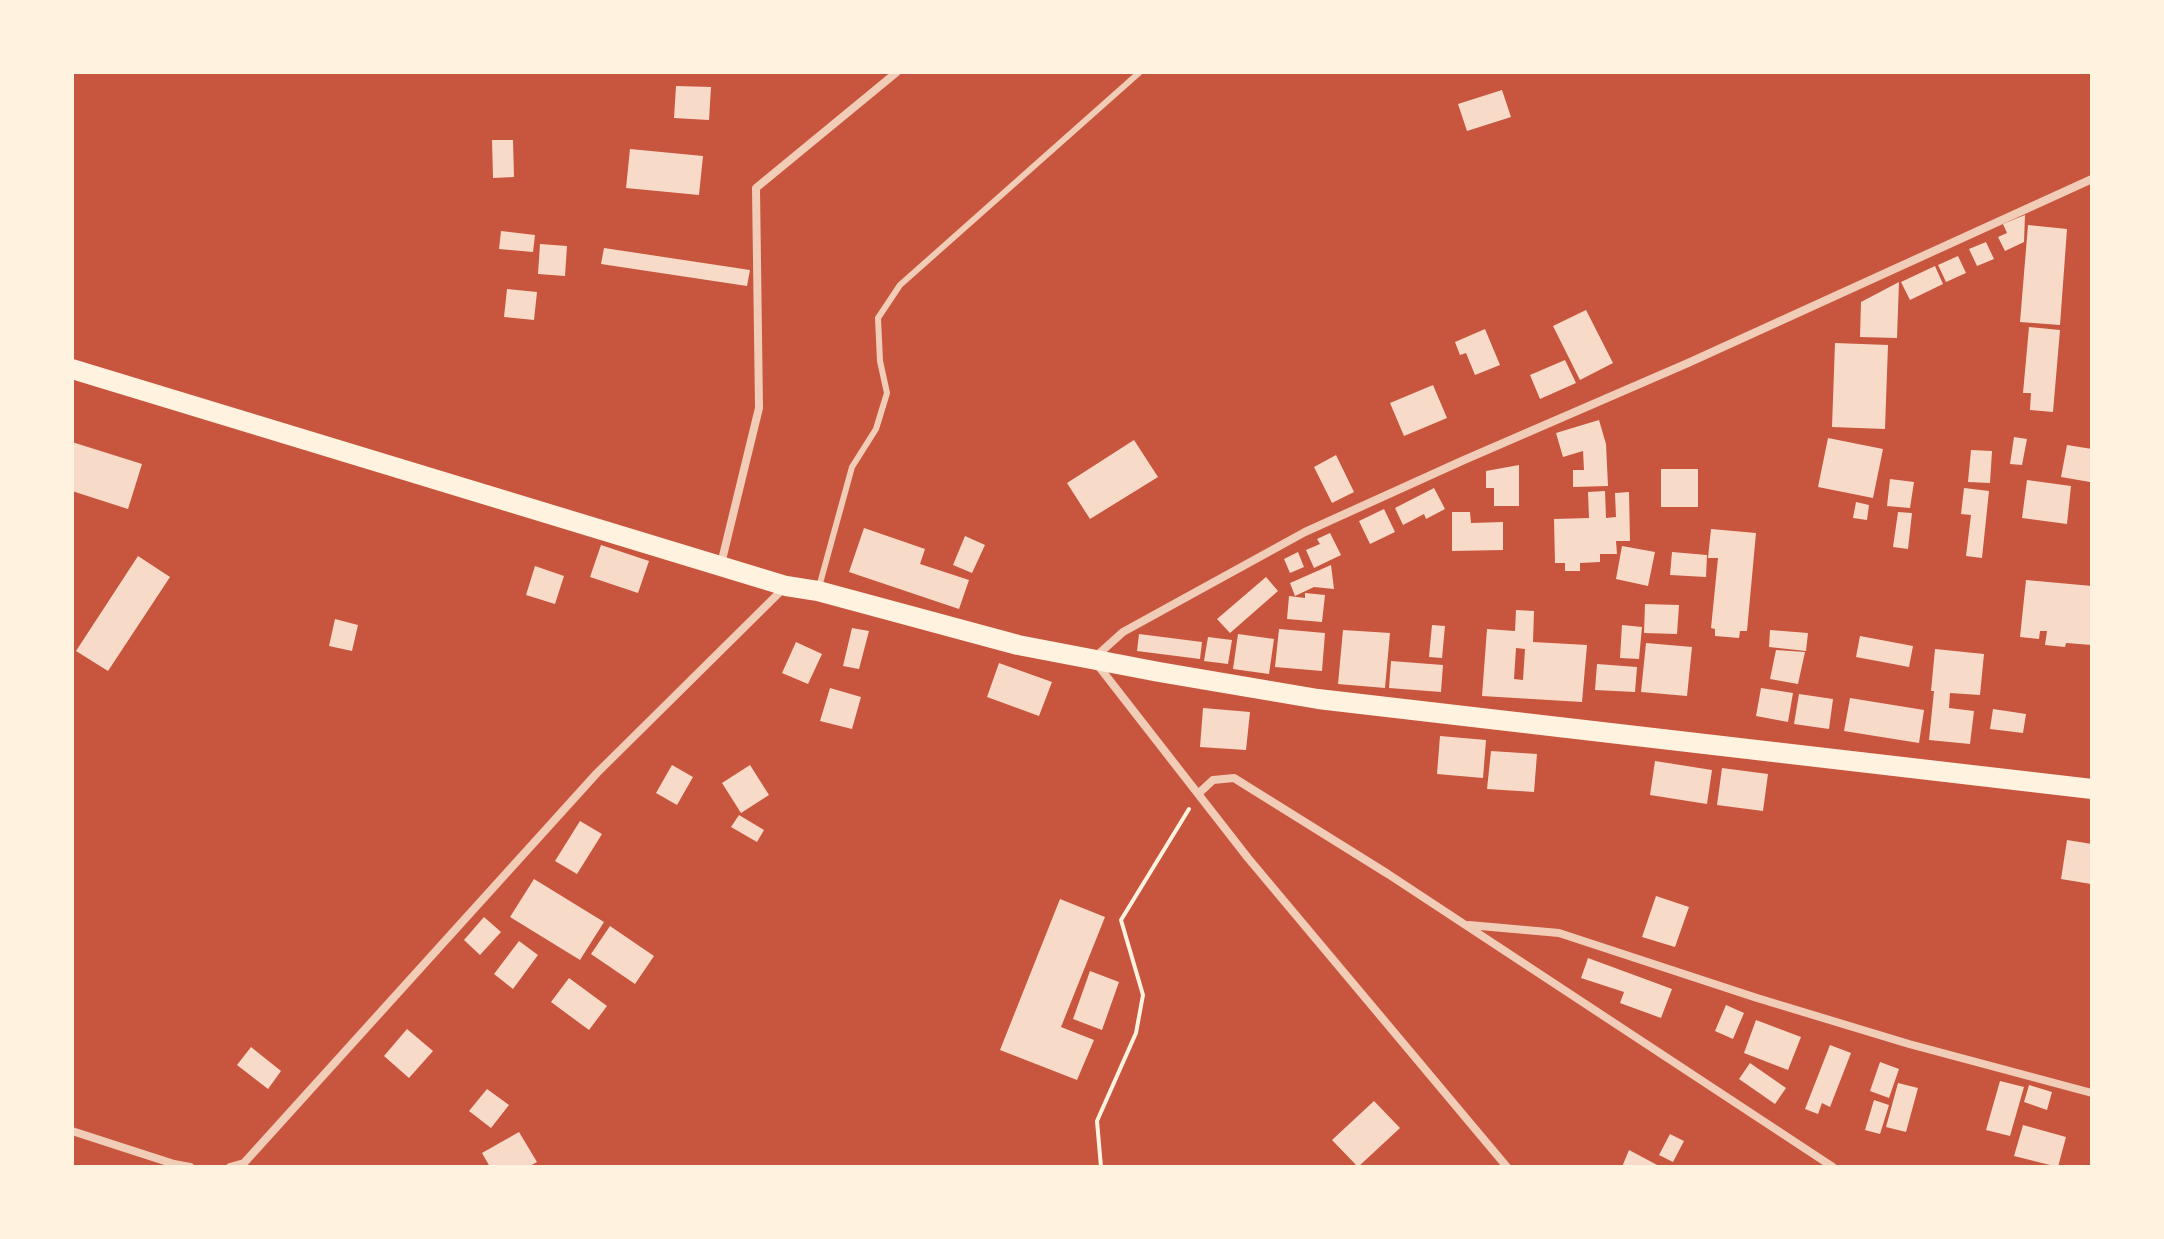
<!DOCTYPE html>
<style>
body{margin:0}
#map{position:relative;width:2164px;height:1239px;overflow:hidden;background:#c8553d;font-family:"Archivo Narrow",sans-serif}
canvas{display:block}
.frame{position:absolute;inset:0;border:74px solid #fff3e0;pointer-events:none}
</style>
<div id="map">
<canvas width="2164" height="1239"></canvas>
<div class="frame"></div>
</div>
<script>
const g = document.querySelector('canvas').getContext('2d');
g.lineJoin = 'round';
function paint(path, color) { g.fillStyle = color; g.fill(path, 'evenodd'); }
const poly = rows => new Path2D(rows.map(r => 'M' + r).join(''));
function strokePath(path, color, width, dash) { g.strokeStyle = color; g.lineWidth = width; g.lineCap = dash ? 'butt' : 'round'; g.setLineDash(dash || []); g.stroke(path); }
const building = poly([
 [676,86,711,87,709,120,674,118],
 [1502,90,1511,117,1467,131,1458,104],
 [492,140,513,140,514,177,493,178],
 [630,149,703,156,699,195,626,188],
 [2025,215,2024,242,2005,251,1998,237,2007,233,2003,224],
 [2028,225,2067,229,2060,325,2020,322],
 [501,231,535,235,533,252,499,249],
 [1986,242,1994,259,1977,266,1969,249],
 [540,244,567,246,565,276,538,274],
 [604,248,750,270,747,286,601,264],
 [1958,256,1966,273,1946,282,1938,265],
 [1935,266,1943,284,1910,300,1901,282],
 [1899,282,1897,338,1860,337,1861,302],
 [507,289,537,292,534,320,504,317],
 [1586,310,1613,363,1580,380,1553,326],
 [2029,327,2060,330,2053,412,2030,410,2031,393,2023,393],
 [1485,329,1500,365,1475,375,1466,353,1460,355,1455,342],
 [1835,343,1888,345,1885,429,1832,427],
 [1565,360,1576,383,1540,399,1530,375],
 [1433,385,1447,418,1404,436,1390,403],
 [1599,420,1606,444,1608,486,1573,487,1573,470,1584,470,1583,451,1563,457,1556,433],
 [2014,437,2027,439,2022,465,2010,464],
 [1828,438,1883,449,1873,498,1818,487],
 [1134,440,1158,477,1090,519,1067,483],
 [72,442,142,464,128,509,72,491],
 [2067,445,2092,449,2090,482,2061,477],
 [1971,450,1992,451,1990,483,1968,482],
 [1336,455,1354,492,1332,503,1314,467],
 [1519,465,1519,506,1494,506,1494,488,1486,488,1486,471],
 [1661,469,1698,469,1698,507,1661,507],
 [1890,479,1914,482,1910,508,1887,506],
 [2027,480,2071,486,2067,524,2022,518],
 [1434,488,1445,509,1426,519,1424,514,1403,525,1395,508],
 [1964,488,1989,491,1982,558,1966,556,1971,515,1961,514],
 [1605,491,1606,518,1616,517,1615,493,1629,492,1630,541,1616,541,1617,554,1600,554,1600,562,1580,563,1580,571,1565,571,1565,563,1555,563,1554,519,1589,518,1588,492],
 [1856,502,1869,505,1867,520,1853,518],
 [1384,509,1395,532,1370,544,1359,521],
 [1452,512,1470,512,1471,523,1503,522,1503,550,1452,551],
 [1898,512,1912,513,1908,549,1893,547],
 [864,528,925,549,920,564,969,580,959,609,849,572],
 [1711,529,1756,533,1747,631,1740,631,1739,638,1715,636,1715,629,1711,628,1718,558,1708,558],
 [1330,533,1341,555,1314,568,1306,550,1320,544,1317,539],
 [965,536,985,545,972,573,953,565],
 [601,545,649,561,638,593,590,577],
 [1622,546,1655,552,1648,586,1616,579],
 [1298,552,1304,567,1290,573,1284,559],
 [1672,552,1707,555,1706,577,1670,575],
 [138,556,170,577,108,671,76,651],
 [1331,565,1334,589,1314,587,1295,596,1290,583],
 [535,566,564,576,555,604,526,595],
 [1266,577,1278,591,1230,633,1217,619],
 [2026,580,2092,586,2092,645,2066,643,2065,647,2045,645,2047,631,2040,631,2039,639,2020,637],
 [1305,593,1325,595,1322,622,1287,619,1289,596,1305,598],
 [1645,604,1679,605,1677,634,1644,633],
 [1516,610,1534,611,1533,642,1587,645,1582,702,1482,696,1487,629,1515,631],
 [1516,648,1525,649,1523,680,1514,679],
 [335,619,358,625,352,651,329,646],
 [1432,625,1445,626,1442,658,1429,657],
 [1622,625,1642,627,1639,659,1620,658],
 [852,628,869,631,859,669,843,666],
 [1279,629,1325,633,1322,671,1275,667],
 [1343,630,1390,633,1385,688,1338,684],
 [1770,630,1808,633,1806,651,1769,647],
 [1139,634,1202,642,1200,659,1137,651],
 [1238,634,1274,639,1269,674,1233,669],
 [1860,636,1913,646,1909,667,1856,657],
 [1208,637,1232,640,1228,664,1204,661],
 [796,642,822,654,808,684,782,673],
 [1646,643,1692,647,1687,696,1641,692],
 [1935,649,1984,654,1980,695,1950,693,1949,708,1974,711,1970,744,1929,740,1934,691,1931,691],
 [1776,650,1805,652,1798,684,1770,679],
 [1391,661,1443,665,1441,692,1389,688],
 [999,663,1052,682,1039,716,987,697],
 [1597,664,1637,667,1635,692,1595,690],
 [830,688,861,697,852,729,820,721],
 [1761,688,1793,693,1788,722,1756,716],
 [1799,694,1833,699,1829,729,1794,724],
 [1850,698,1924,710,1919,743,1844,731],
 [1203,708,1250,712,1246,750,1200,747],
 [1993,709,2026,714,2023,733,1990,729],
 [1440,736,1486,740,1483,778,1437,774],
 [1491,751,1537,754,1534,792,1487,789],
 [1655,761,1712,770,1707,804,1650,795],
 [672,765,693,777,677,805,656,793],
 [750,765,769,795,741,813,722,783],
 [1722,768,1768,774,1763,811,1717,805],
 [739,815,764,830,757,842,731,827],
 [580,821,602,834,577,874,555,861],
 [2067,840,2092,844,2091,884,2061,879],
 [534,879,604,922,580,960,510,917],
 [1656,896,1689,907,1675,947,1642,937],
 [1060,899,1105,917,1061,1027,1094,1040,1077,1080,1000,1050],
 [484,917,501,932,480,955,464,940],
 [610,926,654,956,635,984,591,954],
 [519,941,538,955,513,989,494,974],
 [1588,958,1672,989,1661,1018,1620,1003,1624,992,1581,978],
 [1090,971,1119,982,1102,1030,1073,1019],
 [569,978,607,1006,589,1030,551,1002],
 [1726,1005,1744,1013,1733,1039,1715,1031],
 [1756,1020,1801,1037,1788,1070,1744,1053],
 [407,1029,433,1051,409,1078,384,1056],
 [1830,1045,1851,1053,1830,1107,1822,1103,1818,1114,1805,1109],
 [251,1047,281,1071,268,1089,237,1065],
 [1880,1062,1899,1069,1889,1098,1870,1091],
 [1750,1063,1786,1088,1775,1104,1739,1079],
 [2000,1081,2024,1087,2010,1136,1986,1130],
 [1898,1083,1918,1088,1906,1132,1886,1127],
 [2029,1085,2052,1092,2047,1110,2024,1102],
 [487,1089,509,1105,491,1128,469,1111],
 [1874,1100,1889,1105,1880,1134,1865,1130],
 [1374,1101,1400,1128,1358,1167,1332,1140],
 [2023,1125,2066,1137,2058,1167,2014,1156],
 [519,1132,537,1162,528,1167,490,1167,482,1153],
 [1670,1134,1684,1141,1673,1162,1659,1155],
 [1629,1150,1661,1167,1622,1167]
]);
const path = poly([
 [1101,1167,1097,1121,1136,1033,1143,995,1121,920,1189,809]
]);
const service = poly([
 [819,587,852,467,876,429,887,393,880,361,878,318,900,285,1140,72]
]);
const minor = poly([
 [721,564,759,408,756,188,897,72],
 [1198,794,1213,780,1234,778,1388,874,1833,1167],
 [1469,925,1559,933,1757,998,1909,1044,2092,1093],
 [72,1131,174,1164,190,1167],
 [230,1167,244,1163,597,773,786,586],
 [1507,1167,1248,858,1093,659,1123,632,1305,532,1464,460,1688,363,2092,179]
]);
const primary = poly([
 [72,369,786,586,818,591,1018,645,1159,672,1318,699,2092,789]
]);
paint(building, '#f7dbc8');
strokePath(path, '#fff3e0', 4);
strokePath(service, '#f1ccb7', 6);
strokePath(minor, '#f1ccb7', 8);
strokePath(primary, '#fff3e0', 20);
</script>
